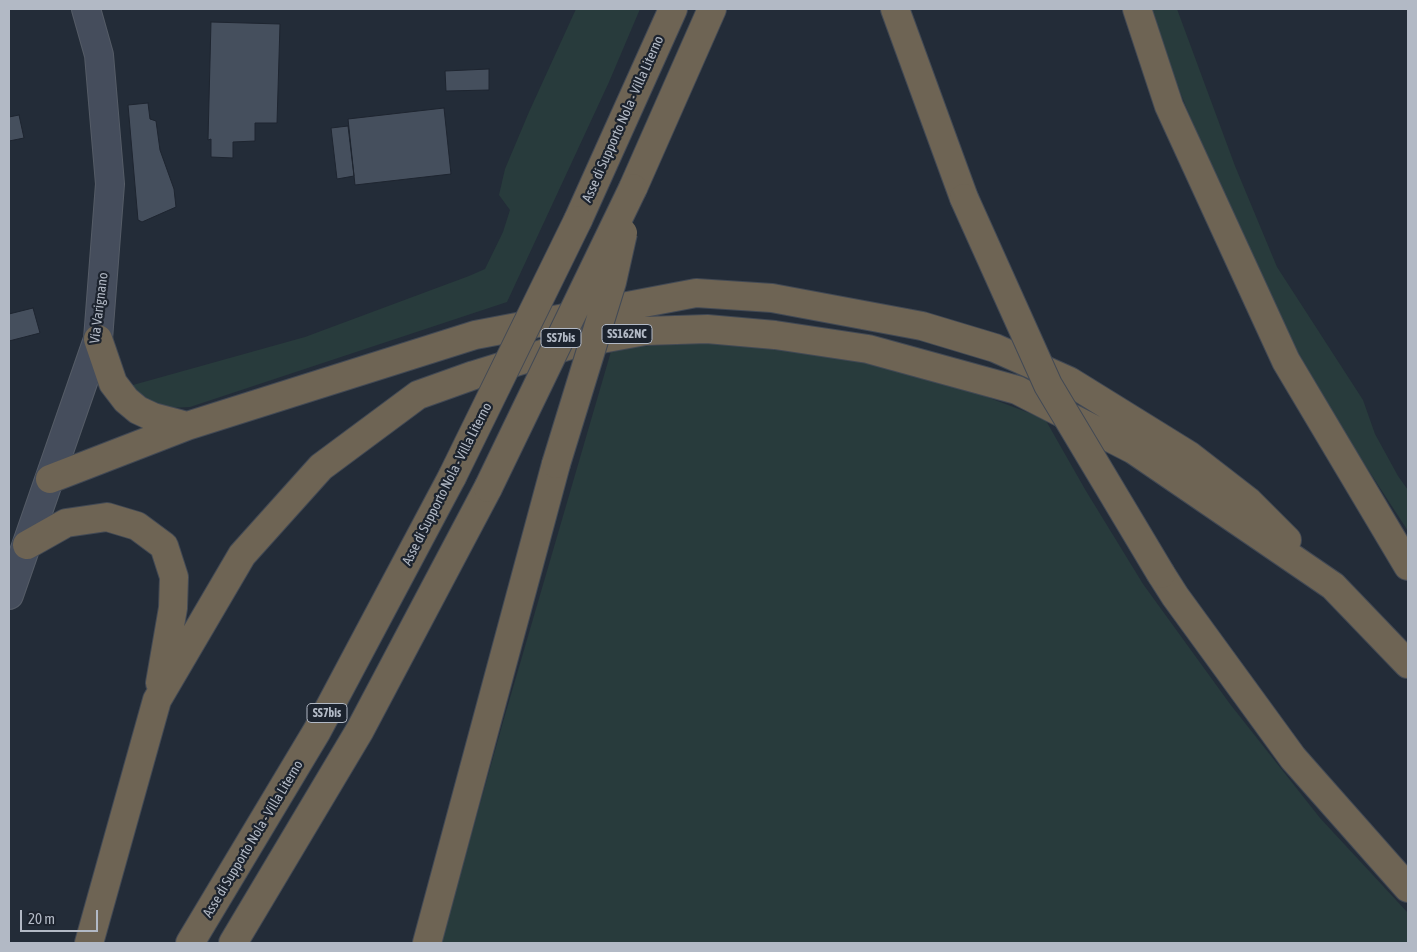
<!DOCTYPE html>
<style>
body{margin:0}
#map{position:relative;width:1417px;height:952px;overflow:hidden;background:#232c38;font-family:"Asap Condensed",sans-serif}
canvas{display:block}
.frame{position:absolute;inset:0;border:10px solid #b2b9c5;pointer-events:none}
.scale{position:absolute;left:20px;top:910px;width:78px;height:22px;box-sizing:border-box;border:2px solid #b2b9c5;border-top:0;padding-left:6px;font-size:15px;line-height:18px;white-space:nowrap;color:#b2b9c5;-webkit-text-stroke:4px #1c232e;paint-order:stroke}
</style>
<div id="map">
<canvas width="1417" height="952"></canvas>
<div class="frame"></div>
<div class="scale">20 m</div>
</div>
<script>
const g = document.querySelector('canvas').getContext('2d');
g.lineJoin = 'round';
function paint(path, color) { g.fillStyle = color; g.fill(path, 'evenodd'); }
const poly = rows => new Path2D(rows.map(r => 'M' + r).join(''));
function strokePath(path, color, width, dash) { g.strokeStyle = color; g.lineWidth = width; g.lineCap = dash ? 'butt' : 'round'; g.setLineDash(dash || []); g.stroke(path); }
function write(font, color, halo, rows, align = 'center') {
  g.font = font + ' "Asap Condensed",sans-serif'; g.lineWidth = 4.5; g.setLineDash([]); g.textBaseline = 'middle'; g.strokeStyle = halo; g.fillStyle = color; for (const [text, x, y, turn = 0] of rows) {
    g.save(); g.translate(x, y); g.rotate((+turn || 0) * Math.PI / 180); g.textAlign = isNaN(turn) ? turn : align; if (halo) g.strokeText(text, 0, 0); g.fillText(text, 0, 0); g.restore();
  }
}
const green = poly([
 [576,9,640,9,609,82,507,302,190,407,168,408,150,401,135,390,133,385,305,337,469,276,485,269,503,232,510,210,499,195,505,169,529,112],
 [1150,9,1177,9,1235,166,1277,267,1363,400,1375,434,1398,476,1408,490,1408,531,1354,448,1287,334,1229,210,1177,85],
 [703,343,767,345,869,362,958,386,1045,419,1086,491,1143,584,1230,704,1320,818,1408,913,1408,943,441,943,503,722,612,348]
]);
const building = poly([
 [211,22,280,24,277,123,255,123,255,141,233,142,233,158,211,157,211,139,208,140,211,22],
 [489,69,489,90,446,91,445,71,489,69],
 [148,103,150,119,156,121,160,150,174,189,176,207,142,222,138,220,128,105,148,103],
 [444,108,451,174,355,185,348,119,444,108],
 [19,115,24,138,9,141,9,117,19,115],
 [348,126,354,176,337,179,331,128,348,126],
 [33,308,40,333,9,341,9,314,33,308]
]);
const secondary = poly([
 [9,595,98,339,110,184,99,55,86,9]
]);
const highway = poly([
 [895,9,964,198],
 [1137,9,1169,106,1286,361,1408,566],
 [633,188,712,9],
 [578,220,673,9],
 [98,339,113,383,126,400,138,410,153,417,187,426,475,335,696,293,772,298,922,326,995,348,1069,381,1190,456,1248,501,1287,540],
 [50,479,187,426],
 [27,545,66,523,107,517,137,526,164,546,174,577,173,608,160,683],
 [1161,574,1175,596,1293,758,1408,888],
 [89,943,157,700,242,555,321,467,418,395,474,375,574,344,645,331,707,329,775,335,868,349,1017,390,1134,450,1333,586,1408,664],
 [190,943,317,731,452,477],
 [233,943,360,730,488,488],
 [427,943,556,464]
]);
const highwayBridge = poly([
 [964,198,1048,385,1161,574],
 [556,464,612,282,623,233],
 [452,477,578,220],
 [488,488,633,188]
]);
const shields = [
 [627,334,50],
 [561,338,40],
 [327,713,40]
];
const shieldNames = [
 ["SS162NC",627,334],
 ["SS7bis",561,338],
 ["SS7bis",327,713]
];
const streetNames = [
 ["Asse di Supporto Nola - Villa Literno",623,119,-66],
 ["Via Varignano",99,308,-83],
 ["Asse di Supporto Nola - Villa Literno",447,484,-63],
 ["Asse di Supporto Nola - Villa Literno",253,839,-59]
];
paint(green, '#283b3c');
paint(building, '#454f5d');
strokePath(building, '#1e2530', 1);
strokePath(secondary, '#555c67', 30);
strokePath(highway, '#424954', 30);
strokePath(secondary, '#454d5c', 28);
strokePath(highway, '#6e6454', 28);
strokePath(highwayBridge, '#424954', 30, []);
strokePath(highwayBridge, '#6e6454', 28);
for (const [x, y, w] of shields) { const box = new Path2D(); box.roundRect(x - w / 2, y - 9.5, w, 19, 4); g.fillStyle = '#1c232e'; g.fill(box); strokePath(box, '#b2b9c5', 1); }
write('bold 12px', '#b2b9c5', null, shieldNames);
write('14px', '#b2b9c5', '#1c232e', streetNames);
</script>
